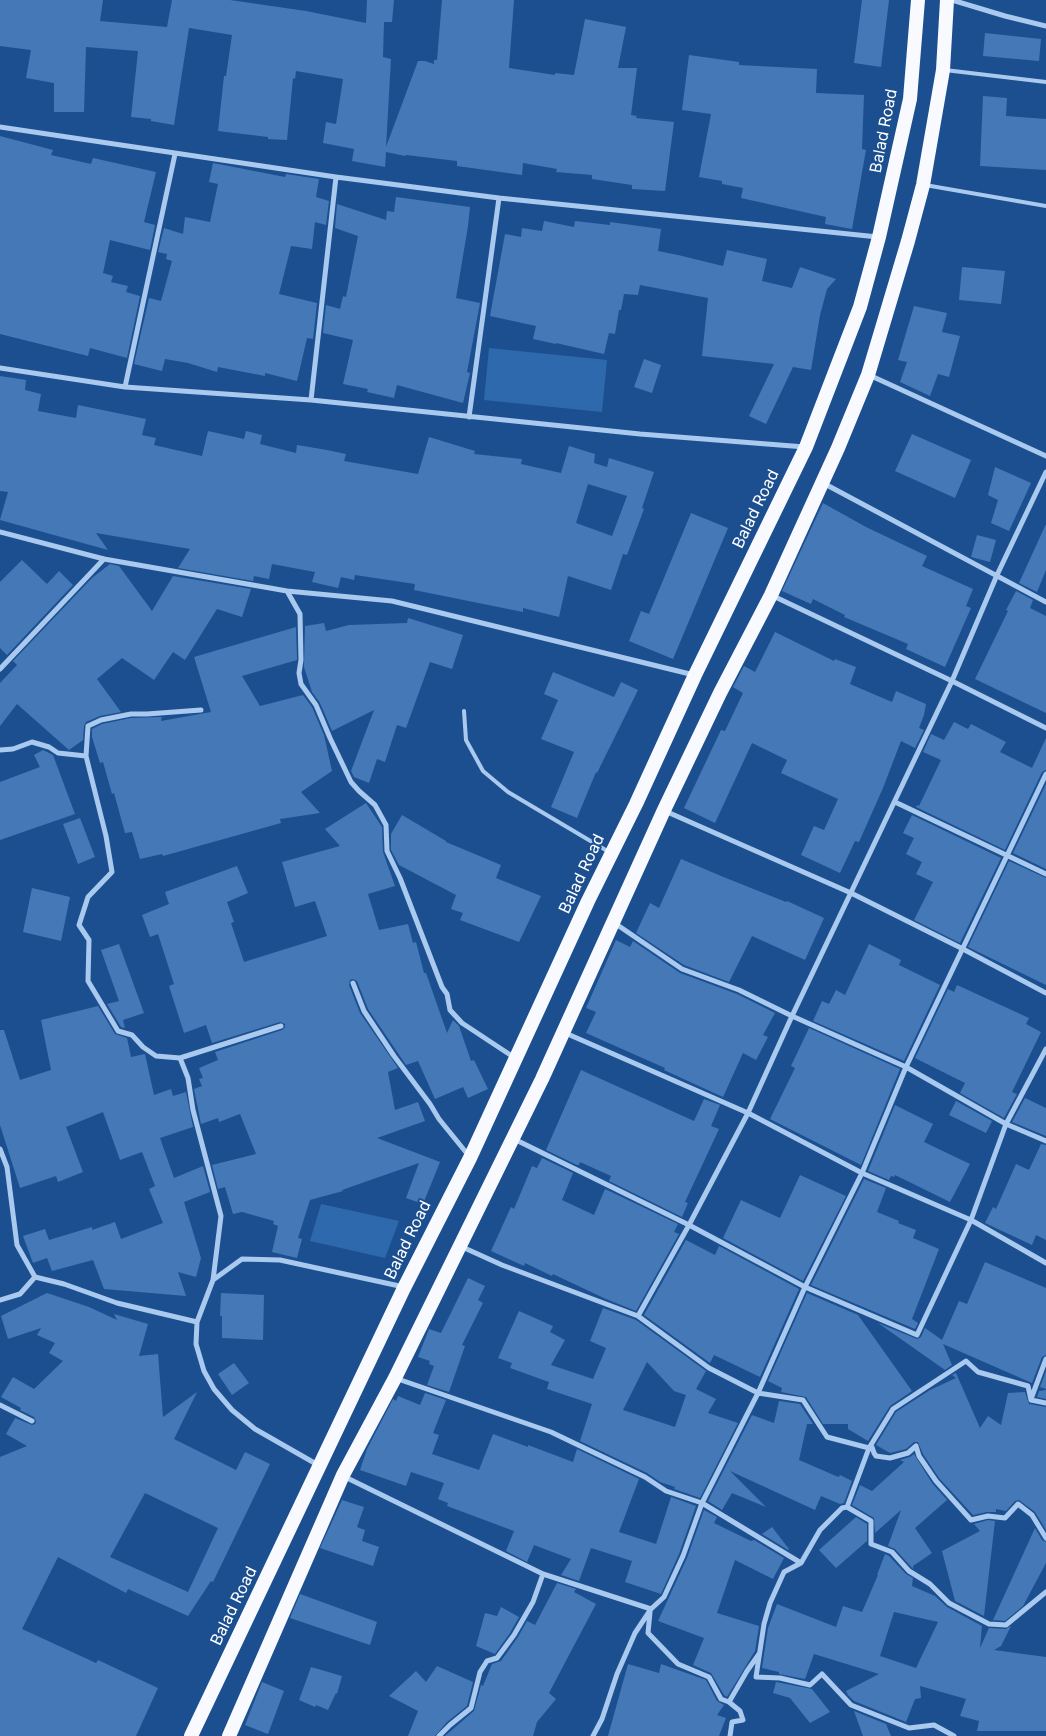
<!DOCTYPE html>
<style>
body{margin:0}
canvas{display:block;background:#1b4f8f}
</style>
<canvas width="1046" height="1736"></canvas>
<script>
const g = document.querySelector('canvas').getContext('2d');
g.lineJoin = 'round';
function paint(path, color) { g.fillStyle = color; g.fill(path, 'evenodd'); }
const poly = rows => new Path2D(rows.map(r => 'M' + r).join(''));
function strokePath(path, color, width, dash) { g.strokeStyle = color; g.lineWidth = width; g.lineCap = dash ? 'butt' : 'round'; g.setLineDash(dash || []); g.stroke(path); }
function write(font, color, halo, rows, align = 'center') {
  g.font = font + ' Inter,sans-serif'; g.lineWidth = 4; g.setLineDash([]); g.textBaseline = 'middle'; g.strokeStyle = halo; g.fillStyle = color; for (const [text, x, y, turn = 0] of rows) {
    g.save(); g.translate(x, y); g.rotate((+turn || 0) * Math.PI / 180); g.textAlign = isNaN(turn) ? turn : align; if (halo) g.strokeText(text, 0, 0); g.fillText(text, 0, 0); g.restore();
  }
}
const green = poly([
 [489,348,607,360,602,412,484,400],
 [321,1204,399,1221,385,1258,310,1241]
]);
const building = poly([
 [0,0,103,0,100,21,167,27,172,0,230,0,306,11,366,23,367,0,394,0,392,22,384,22,383,57,391,59,386,147,418,61,425,61,434,64,434,60,437,60,442,0,514,0,509,68,555,75,555,73,574,75,585,19,626,27,618,68,637,68,631,115,637,116,636,118,674,122,665,191,632,189,632,185,592,179,592,175,556,172,557,169,523,163,522,175,457,166,457,161,406,155,405,156,386,152,385,167,352,161,354,149,323,143,326,122,336,124,343,79,296,71,295,79,293,78,287,140,268,139,268,137,218,131,224,76,226,76,232,35,189,28,174,125,151,121,151,119,131,117,138,51,86,47,84,112,54,112,54,83,26,78,31,50,0,46],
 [862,0,889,0,881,67,854,63],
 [985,33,1041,39,1039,61,983,56],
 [689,55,739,62,739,65,817,69,816,93,864,95,862,149,866,150,852,229,825,224,826,217,741,198,743,188,722,184,722,181,699,177,711,114,682,110],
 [983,96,1007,98,1006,116,1046,119,1046,170,980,166],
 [0,136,53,150,51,155,91,164,93,158,156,172,144,222,155,225,150,250,110,240,103,273,113,276,111,282,128,286,126,292,140,296,127,358,90,348,88,356,0,334],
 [213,163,285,177,286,174,319,179,316,197,329,201,326,225,315,222,312,249,291,246,279,294,317,303,313,339,307,338,297,381,265,373,265,376,218,367,217,372,188,363,165,359,162,371,134,364,149,298,161,301,172,261,166,259,167,254,158,252,164,228,183,234,185,217,210,222,218,184,209,182],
 [396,197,470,207,468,226,456,298,480,303,467,372,470,373,463,403,397,385,394,398,367,392,368,389,343,384,353,340,323,333,326,305,340,309,343,296,346,297,358,236,335,228,337,204,386,220,387,211,394,212],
 [544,221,574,227,575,221,610,225,610,222,661,229,658,251,678,255,723,266,727,250,767,259,762,281,792,288,800,267,836,279,827,289,820,315,811,370,793,367,766,424,749,416,774,364,702,356,708,298,640,285,638,295,624,294,621,310,619,310,615,334,609,333,604,354,556,343,556,344,533,339,536,326,490,316,505,234,521,237,522,228,542,231],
 [962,267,1005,271,1001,304,959,300],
 [914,306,947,313,942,332,960,336,949,377,938,374,930,396,900,382,907,362,898,360],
 [644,359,661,365,652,393,634,387],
 [0,376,26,380,25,390,41,394,38,411,76,418,78,405,146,419,142,435,156,438,154,445,202,456,208,431,244,439,246,431,262,435,260,444,296,453,297,445,327,450,346,454,344,461,418,474,429,437,475,451,474,454,522,459,521,464,561,473,569,446,595,454,594,463,607,467,609,458,654,472,642,508,644,509,627,555,623,554,611,590,568,576,559,617,523,608,523,612,414,590,415,584,355,575,354,580,341,577,338,588,312,582,315,572,272,564,269,579,254,576,253,581,178,568,190,549,96,533,108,550,0,520,8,492,0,491],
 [588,484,627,496,612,536,576,523],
 [912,434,971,460,955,498,895,471],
 [995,467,1031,483,1009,531,991,523,998,500,988,495],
 [823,503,866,527,927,556,922,566,973,589,966,606,971,608,945,667,906,649,908,644,844,617,845,615,813,599,811,604,782,591],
 [691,513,728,528,673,659,629,641,641,611,649,614],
 [1046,524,1046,570,1037,592,1019,583],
 [977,535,996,540,990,562,971,557],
 [22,560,47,584,59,571,73,585,7,655,0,648,0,582],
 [110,564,119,566,152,611,173,576,251,589,242,617,217,609,185,660,173,652,154,680,122,658,97,679,121,712,100,716,86,722,84,726,83,740,69,750,17,704,0,726,0,683,17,665,13,661,92,578],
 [1016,591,1033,600,1030,608,1046,616,1046,713,975,679,1008,611,1006,610],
 [408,618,463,635,452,669,430,662,406,728,397,725,385,762,377,759,369,783,354,777,351,771,374,710,332,731,320,703,312,692,304,667,305,626,324,623,326,631,349,625,407,623],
 [296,627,297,660,242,676,260,706,303,695,312,707,324,735,332,771,301,792,320,813,280,819,281,823,163,856,162,854,140,859,132,832,125,833,114,793,112,794,103,762,100,763,92,737,92,729,102,724,131,718,162,717,161,721,211,712,194,657],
 [775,632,834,661,835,659,856,667,850,684,892,702,896,691,926,704,924,715,919,728,924,730,915,748,901,741,883,788,859,842,855,841,840,873,801,855,814,826,824,830,838,799,781,773,787,760,752,743,715,823,684,808,721,730,725,731,743,693,733,687,744,666,755,672],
 [553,672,614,697,621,682,638,690,597,773,596,772,577,818,551,807,574,752,541,739,558,700,544,694],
 [954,722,968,729,971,724,1006,742,1000,752,1032,768,1046,738,1046,770,1042,772,1005,850,916,807,917,805,919,806,941,760,923,752,931,734,944,740],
 [43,750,53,755,75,814,0,840,0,782,40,767,34,755],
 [1046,784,1046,869,1013,853],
 [366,803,382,827,383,852,395,886,368,894,379,930,408,924,413,943,416,942,424,973,426,973,447,1033,453,1020,459,1026,471,1061,474,1060,488,1089,468,1098,463,1087,435,1099,418,1061,406,1065,368,1009,357,981,353,979,350,980,349,985,360,1013,398,1068,388,1072,395,1110,418,1102,425,1121,377,1138,440,1162,423,1204,406,1198,419,1163,342,1190,343,1191,310,1200,298,1238,302,1239,297,1258,272,1252,278,1226,273,1224,274,1221,242,1212,233,1214,225,1187,218,1189,212,1165,256,1154,240,1114,219,1122,218,1118,201,1124,194,1089,202,1086,199,1079,203,1078,199,1068,218,1060,215,1052,282,1030,285,1027,285,1024,280,1022,212,1043,206,1025,184,1033,169,986,174,984,158,934,150,937,142,915,169,904,165,892,237,866,248,893,227,902,234,922,231,923,244,962,327,936,315,901,295,907,282,862,340,846,325,829],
 [402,815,446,841,446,842,501,865,496,878,541,896,519,942,460,920,463,913,451,909,456,895,399,865,391,850,391,834],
 [912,815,1001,858,960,943,914,920,933,882,916,874,922,862,906,854,914,838,903,833],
 [80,818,95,857,78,864,63,824],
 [681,859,721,876,786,902,787,901,824,918,805,960,752,936,729,982,684,965,636,933,650,903,659,908],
 [1009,861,1046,878,1046,985,968,947],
 [32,888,70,897,61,941,23,932],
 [616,940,630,947,633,941,680,973,737,994,775,1013,763,1035,768,1037,756,1060,743,1053,723,1097,664,1070,665,1068,586,1033,596,1012,586,1008],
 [119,944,144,1013,123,1020,125,1028,121,1027,107,1004,119,1001,101,950],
 [869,944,901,960,899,965,940,985,904,1061,813,1021,822,1001,829,1004,836,990,845,995],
 [957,985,1029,1018,1026,1024,1041,1032,1012,1092,1017,1094,1004,1118,960,1093,965,1083,915,1058,948,989,954,992],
 [98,1006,115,1034,127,1038,131,1057,145,1054,154,1095,171,1089,173,1096,186,1092,193,1127,160,1138,174,1178,203,1166,210,1192,184,1202,201,1258,196,1277,178,1272,186,1296,104,1289,93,1260,52,1271,47,1258,33,1263,23,1236,45,1229,49,1240,92,1227,92,1230,115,1222,121,1239,163,1223,149,1189,155,1186,142,1152,120,1160,103,1112,66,1127,83,1172,58,1182,56,1176,20,1188,0,1125,0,1030,4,1030,20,1080,51,1070,41,1020],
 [809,1028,900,1069,861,1165,770,1119,795,1068,791,1066],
 [581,1070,694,1121,704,1099,720,1105,711,1126,719,1129,685,1202,688,1203,682,1217,609,1181,611,1176,580,1162,579,1165,577,1165,546,1150],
 [1025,1098,1046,1108,1046,1136,1012,1122],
 [956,1101,992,1121,986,1133,949,1115],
 [895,1105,933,1124,924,1142,970,1164,950,1202,895,1175,894,1177,891,1176,889,1180,868,1171],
 [1041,1144,1046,1145,1046,1240,1036,1235,1032,1245,985,1223,993,1207,996,1209,1016,1164,1029,1170],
 [542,1158,573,1173,562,1200,594,1215,605,1189,678,1224,674,1232,679,1234,636,1311,606,1299,553,1274,552,1276,525,1263,524,1266,491,1251,511,1207,514,1209,532,1166,537,1168],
 [800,1175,846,1196,803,1281,723,1238,741,1200,780,1218],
 [864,1179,886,1188,877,1212,899,1221,898,1223,916,1230,913,1238,939,1249,912,1319,918,1323,915,1329,811,1285],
 [686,1240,715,1255,719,1246,799,1289,760,1377,714,1355,710,1363,644,1315],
 [985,1262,1046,1288,1046,1355,1042,1357,1032,1383,943,1344,952,1365,945,1370,878,1323,917,1339,921,1337,925,1328,942,1340,959,1301,967,1304],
 [468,1278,485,1286,478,1300,483,1303,462,1345,465,1346,449,1392,427,1385,434,1366,429,1364,430,1361,418,1357,429,1329,441,1333],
 [47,1293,89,1307,117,1320,114,1314,148,1324,139,1356,158,1354,163,1417,197,1392,174,1439,236,1470,245,1452,270,1464,213,1582,211,1581,188,1616,128,1589,126,1593,58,1557,22,1629,96,1663,98,1660,158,1688,136,1736,0,1736,0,1457,27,1446,6,1434,15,1418,32,1425,35,1424,36,1421,34,1417,20,1410,21,1408,1,1397,13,1377,34,1389,63,1361,49,1353,55,1343,37,1335,41,1328,8,1339,1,1316],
 [145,1493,218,1528,188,1592,110,1557],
 [221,1293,264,1295,263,1340,222,1338,222,1316,220,1316],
 [807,1293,858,1315,912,1391,890,1406,868,1441,848,1429,848,1424,823,1424,806,1397,781,1392,782,1388,768,1381],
 [603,1308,636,1320,706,1371,696,1389,716,1399,708,1413,738,1423,700,1498,674,1489,675,1487,660,1482,647,1473,580,1441,592,1404,547,1389,549,1382,510,1368,512,1363,498,1358,519,1311,553,1326,550,1332,565,1340,551,1365,593,1379,606,1348,590,1341],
 [647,1362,674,1391,686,1395,675,1427,623,1410],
 [234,1363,249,1383,232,1395,218,1374],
 [1046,1371,1046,1389,1040,1387],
 [956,1373,980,1428,988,1416,1001,1425,1008,1393,1025,1392,1029,1404,1046,1407,1046,1530,1035,1512,1019,1500,1015,1501,1006,1511,996,1509,996,1512,987,1512,973,1515,939,1478,923,1454,918,1442,914,1442,906,1449,890,1453,876,1445,896,1412,930,1390,956,1378,952,1375],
 [1046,1390,1046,1399,1037,1397,1039,1391],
 [425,1393,446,1400,433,1433,439,1435,432,1454,479,1470,493,1434,528,1447,528,1445,573,1462,577,1449,639,1479,619,1532,656,1544,671,1497,696,1506,679,1554,661,1594,625,1582,632,1561,591,1548,579,1581,561,1575,571,1559,534,1545,527,1562,506,1551,514,1531,447,1506,448,1503,438,1499,444,1483,411,1472,406,1486,360,1470,367,1449,393,1399,396,1401,398,1396,420,1405],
 [779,1401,800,1404,813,1424,807,1424,799,1460,836,1476,839,1477,840,1475,852,1481,844,1503,840,1504,821,1496,815,1510,730,1471,766,1507,732,1493,722,1510,708,1501,752,1415,774,1423],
 [914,1454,932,1483,947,1500,915,1528,932,1553,913,1566,913,1569,895,1549,888,1546,901,1510,875,1533,874,1518,852,1505,860,1485,872,1491,904,1462,900,1460,910,1457],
 [342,1500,364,1507,357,1527,365,1530,362,1541,379,1547,373,1566,320,1548],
 [704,1510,717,1517,714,1523,751,1541,754,1540,784,1558,773,1579,735,1560,717,1613,759,1626,755,1651,727,1697,724,1695,711,1673,693,1665,704,1638,658,1621,687,1558],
 [856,1517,867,1524,867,1541,836,1568,819,1550],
 [988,1520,995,1521,984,1616,955,1601,942,1551,980,1531,974,1524],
 [772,1527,789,1549,788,1550,762,1534],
 [1035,1528,1042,1540,1046,1542,1046,1563,1023,1606,1005,1621,993,1620],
 [885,1554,889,1556,906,1574,913,1578,912,1586,935,1596,947,1607,982,1626,980,1648,989,1628,1006,1629,1011,1626,1001,1646,994,1650,1046,1657,1046,1731,977,1731,979,1721,960,1716,966,1699,920,1686,921,1698,915,1699,906,1722,854,1701,848,1695,846,1691,879,1674,814,1654,805,1679,779,1674,779,1672,762,1668,768,1628,777,1604,836,1627,843,1606,862,1612,878,1575,877,1575],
 [894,1612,938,1622,916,1668,880,1656],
 [557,1583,576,1589,574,1592,596,1604,549,1693,556,1699,537,1722,533,1736,445,1736,474,1711,481,1685,483,1686,492,1664,501,1661,518,1637,527,1621,535,1625],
 [300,1594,377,1622,370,1645,290,1618],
 [501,1607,519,1617,510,1633,495,1654,476,1646,485,1613,497,1616],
 [628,1664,659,1673,661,1664,706,1680,717,1701,724,1705,717,1715,726,1718,719,1736,608,1736],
 [437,1666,473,1682,467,1706,447,1722,435,1736,408,1736,418,1711,389,1696,416,1671,426,1682],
 [311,1667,342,1676,337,1694,336,1693,328,1710,316,1705,315,1707,299,1700],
 [262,1682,284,1691,268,1734,245,1725],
 [776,1682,812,1689,830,1712,810,1723,790,1698,773,1693],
 [854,1711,886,1724,891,1736,863,1736]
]);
const service = poly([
 [945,70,1046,82],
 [925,185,1046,206],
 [464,711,466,740,483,771,508,792,609,852]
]);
const minor = poly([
 [952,0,1005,16,1046,26],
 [0,127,336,177,499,198,878,237],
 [0,368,125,387,311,400,640,434,805,447],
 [869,375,1046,456],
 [125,387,175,154],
 [311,400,336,177],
 [469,417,499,198],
 [823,483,1046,602],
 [0,532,104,559,287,591,392,601,694,675],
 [287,591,300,614,301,660,299,673,301,684,316,705,330,738,351,782,359,791,375,805,386,825,387,851,400,878,442,987,447,994,450,1010,462,1023,515,1058],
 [771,595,952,681,1046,728],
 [0,669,104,559],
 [0,750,13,749,32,742,49,747,58,753,86,756,88,726,101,720,131,714,147,714,201,710],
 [86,756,106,836,112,872,88,897,79,925,89,940,88,981,118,1031,132,1035,143,1047,156,1056,180,1058,188,1078,193,1110,221,1216,213,1280,197,1322,196,1344,204,1371,214,1389,232,1410,255,1429,318,1465],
 [895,802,1046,874],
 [665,811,851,893,961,948,1046,993],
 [613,922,682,969,739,990,792,1016,906,1067,1006,1124,1046,1141],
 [353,983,364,1011,394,1056,430,1104,439,1119,469,1156],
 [563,1032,748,1113,862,1173,971,1220,1046,1263],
 [180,1058,281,1026],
 [514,1139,689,1225,805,1287,917,1335,971,1220,1006,1124,1046,1049],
 [0,1149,7,1167,17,1245,35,1277,64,1284,117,1303,197,1322],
 [460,1246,502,1265,638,1316,689,1225,748,1113,792,1016,952,681,997,575,1046,472],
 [213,1280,242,1259,280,1260,404,1287],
 [0,1300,20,1294,35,1277],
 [638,1316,709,1368,758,1393,803,1400,827,1437,869,1448,872,1447,874,1453,876,1456,890,1458,908,1453,916,1446,919,1456,936,1481,971,1520,988,1516,1005,1518,1018,1504,1032,1515,1046,1538],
 [395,1378,551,1432,645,1477,666,1491,702,1503,801,1563,784,1572,770,1603,764,1624,756,1677,780,1678,810,1685,822,1674,851,1705,909,1728,934,1725,954,1736],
 [1031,1399,1046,1359],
 [1031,1400,1046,1403],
 [0,1405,32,1421],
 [343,1476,543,1574,651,1609],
 [847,1507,871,1521,871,1544,892,1552,909,1571,930,1584,949,1603,989,1624,1006,1625,1046,1592],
 [801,1563,820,1530,842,1508,847,1507,869,1448,893,1409,966,1361,978,1372,1028,1386,1031,1400],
 [650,1612,648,1633,678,1664,709,1677,721,1699,729,1702,740,1711,743,1720,732,1722,730,1736],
 [729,1702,747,1671,759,1654],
 [439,1736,450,1725,471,1708,480,1672,487,1661,497,1658,514,1635,533,1602,543,1574],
 [593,1736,602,1719,617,1674,635,1633,651,1609,664,1597,683,1556,702,1503,758,1393,805,1287,862,1173,906,1067,1046,774]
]);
const trunk = poly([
 [191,1736,404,1288,470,1158,588,901,636,804,695,675,806,447,860,307,879,237,910,99,918,0],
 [229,1736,343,1475,395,1378,542,1079,664,810,720,693,771,595,838,448,868,375,908,241,923,185,943,70,947,0]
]);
const streetNames = [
 ["Balad Road",884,131,-79],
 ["Balad Road",756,509,-64],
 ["Balad Road",582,874,-65],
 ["Balad Road",408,1240,-64],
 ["Balad Road",234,1606,-64]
];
paint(green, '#2e69ad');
paint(building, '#4478b7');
strokePath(service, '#a9c9ee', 4);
strokePath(minor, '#a9c9ee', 5);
strokePath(trunk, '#f8faff', 14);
write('16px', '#fff', '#1b4f8f', streetNames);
</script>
